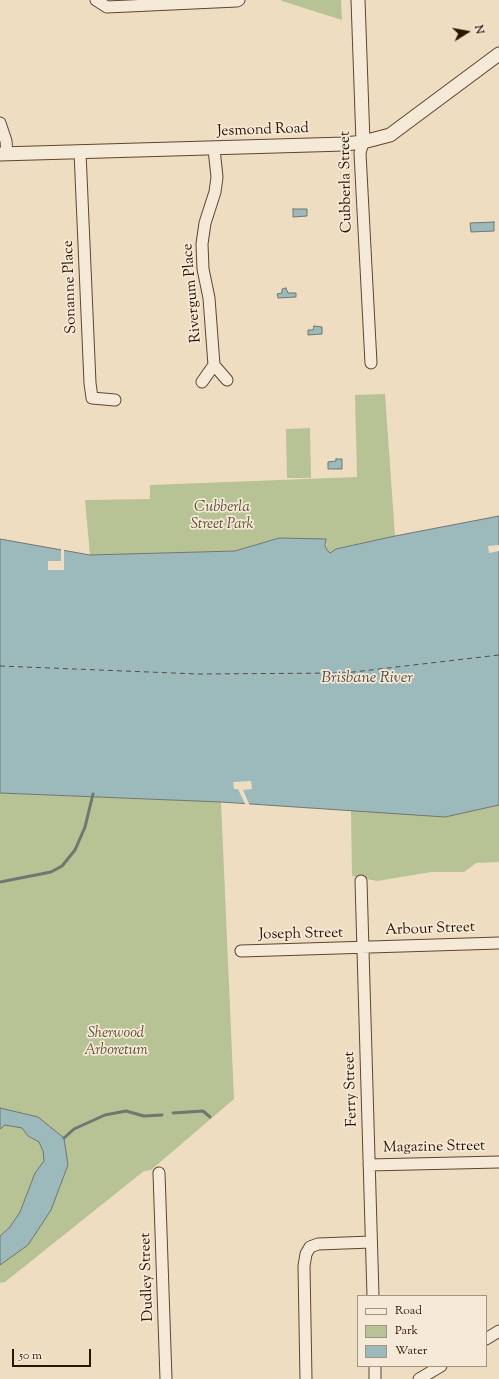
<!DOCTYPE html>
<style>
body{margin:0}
#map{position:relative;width:499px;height:1379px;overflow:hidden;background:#efddc2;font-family:"Sorts Mill Goudy",serif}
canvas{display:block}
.legend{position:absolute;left:357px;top:1295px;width:130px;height:72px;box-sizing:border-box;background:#f5e9d7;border:1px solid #a59381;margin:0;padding:5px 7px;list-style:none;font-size:12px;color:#2d1300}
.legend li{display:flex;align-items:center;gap:8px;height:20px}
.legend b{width:20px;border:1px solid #a59381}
.north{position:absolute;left:447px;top:12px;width:40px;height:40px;-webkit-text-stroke:3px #f5e9d7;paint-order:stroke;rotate:79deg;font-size:11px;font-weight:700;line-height:16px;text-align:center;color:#2d1300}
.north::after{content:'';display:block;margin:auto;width:14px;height:18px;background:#2d1300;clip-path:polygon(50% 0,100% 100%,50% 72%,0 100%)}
.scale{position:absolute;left:12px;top:1349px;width:79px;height:18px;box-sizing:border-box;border:2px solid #2d1300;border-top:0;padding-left:5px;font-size:12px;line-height:14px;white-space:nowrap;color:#2d1300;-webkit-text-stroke:3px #f5e9d7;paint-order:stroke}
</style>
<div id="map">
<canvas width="499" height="1379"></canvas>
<ul class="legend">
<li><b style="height:5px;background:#f5e9d7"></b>Road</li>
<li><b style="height:11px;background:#b7c295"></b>Park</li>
<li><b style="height:11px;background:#9cbabb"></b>Water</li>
</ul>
<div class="north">N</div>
<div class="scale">50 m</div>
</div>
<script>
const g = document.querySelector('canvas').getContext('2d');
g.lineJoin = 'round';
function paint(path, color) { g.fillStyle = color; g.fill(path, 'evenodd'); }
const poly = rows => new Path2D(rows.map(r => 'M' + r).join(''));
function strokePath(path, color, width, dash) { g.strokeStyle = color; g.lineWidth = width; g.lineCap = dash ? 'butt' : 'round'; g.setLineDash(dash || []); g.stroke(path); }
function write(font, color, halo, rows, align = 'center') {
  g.font = font + ' "Sorts Mill Goudy",serif'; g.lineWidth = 3.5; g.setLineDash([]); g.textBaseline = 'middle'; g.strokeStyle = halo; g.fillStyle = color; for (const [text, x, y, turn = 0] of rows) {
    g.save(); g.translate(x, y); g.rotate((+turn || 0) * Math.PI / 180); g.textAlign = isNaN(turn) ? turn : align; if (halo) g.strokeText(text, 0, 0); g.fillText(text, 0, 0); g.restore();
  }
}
const green = poly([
 [281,0,341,0,342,20,282,1],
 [385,394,395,536,336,549,330,553,327,550,326,539,279,538,235,551,90,555,85,500,150,499,150,485,357,477,355,395],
 [310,428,311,478,287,478,286,429],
 [0,793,221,802,234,1099,151,1170,144,1171,5,1282,0,1283],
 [499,805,499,862,476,863,464,872,431,872,377,881,352,876,351,810,445,817]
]);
const water = poly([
 [293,209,307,209,307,216,293,217,293,209],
 [494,222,494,231,471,232,470,223,494,222],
 [286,288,288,293,296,293,296,297,278,298,277,294,282,293,282,289,286,288],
 [314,326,322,327,322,334,308,335,308,330,313,330,314,326],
 [336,459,342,459,342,469,328,469,328,462,336,461,336,459],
 [499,516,499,805,445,817,221,802,0,793,0,539,90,555,235,551,279,538,326,539,325,545,327,550,330,553,336,549,395,536,499,516],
 [0,1108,38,1117,64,1138,68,1165,51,1210,28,1245,0,1265,0,1236,10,1227,20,1212,35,1173,44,1161,43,1151,39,1142,28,1136,22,1128,5,1125,0,1129,0,1108]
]);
const pier = poly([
 [499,545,499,551,489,553,488,546],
 [61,548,64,548,64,570,48,570,48,561,61,561],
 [251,781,252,789,243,790,250,806,246,806,238,789,234,789,233,782]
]);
const stream = poly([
 [0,882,51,872,62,866,75,850,85,827,93,794],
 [173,1113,203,1111,210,1117],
 [64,1138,74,1129,105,1115,126,1111,144,1116,162,1115]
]);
const ferry = poly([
 [0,666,198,674,345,673,499,655]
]);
const minor = poly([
 [96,0,107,7,237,1,239,0],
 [0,123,6,141,7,154],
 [363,142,360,153,371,363],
 [214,149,217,177,215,192,205,223,202,244,203,269,209,298,214,365,227,380],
 [80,152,90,383,92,398,115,400],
 [202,382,214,365],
 [361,881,373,1296],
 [241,951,499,943],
 [369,1165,499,1162],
 [159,1173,166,1379],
 [486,1339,499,1331],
 [375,1366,375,1379],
 [306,1379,304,1266,306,1254,310,1247,318,1244,371,1242],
 [419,1379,441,1366]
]);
const tertiary = poly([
 [358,0,363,142],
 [0,154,345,144,363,142,390,135,499,54]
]);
const streetNames = [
 ["Jesmond Road",263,131,-2],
 ["Cubberla Street",347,182,-91],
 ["Sonanne Place",71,287,-92],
 ["Rivergum Place",193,293,-95],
 ["Arbour Street",430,930,-2],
 ["Joseph Street",301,935,-1],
 ["Ferry Street",352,1089,-92],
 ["Magazine Street",434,1148,-1],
 ["Dudley Street",148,1277,-92]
];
const parkNames = [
 ["Cubberla",222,508],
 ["Street Park",222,525],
 ["Sherwood",116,1034],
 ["Arboretum",116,1051]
];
const waterNames = [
 ["Brisbane River",367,679]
];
paint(green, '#b7c295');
paint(water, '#9cbabb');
strokePath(water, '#707770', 1);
paint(pier, '#efddc2');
strokePath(stream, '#707770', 3);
strokePath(ferry, '#544d41', 1, [5, 4]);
strokePath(minor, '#5e4630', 13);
strokePath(tertiary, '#5e4630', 15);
strokePath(minor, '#f5e9d7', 11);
strokePath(tertiary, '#f5e9d7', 13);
write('15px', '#2d1300', '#f5e9d7', streetNames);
write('italic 15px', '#5d5034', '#f5e9d7', parkNames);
write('italic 16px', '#544d41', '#f5e9d7', waterNames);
</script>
